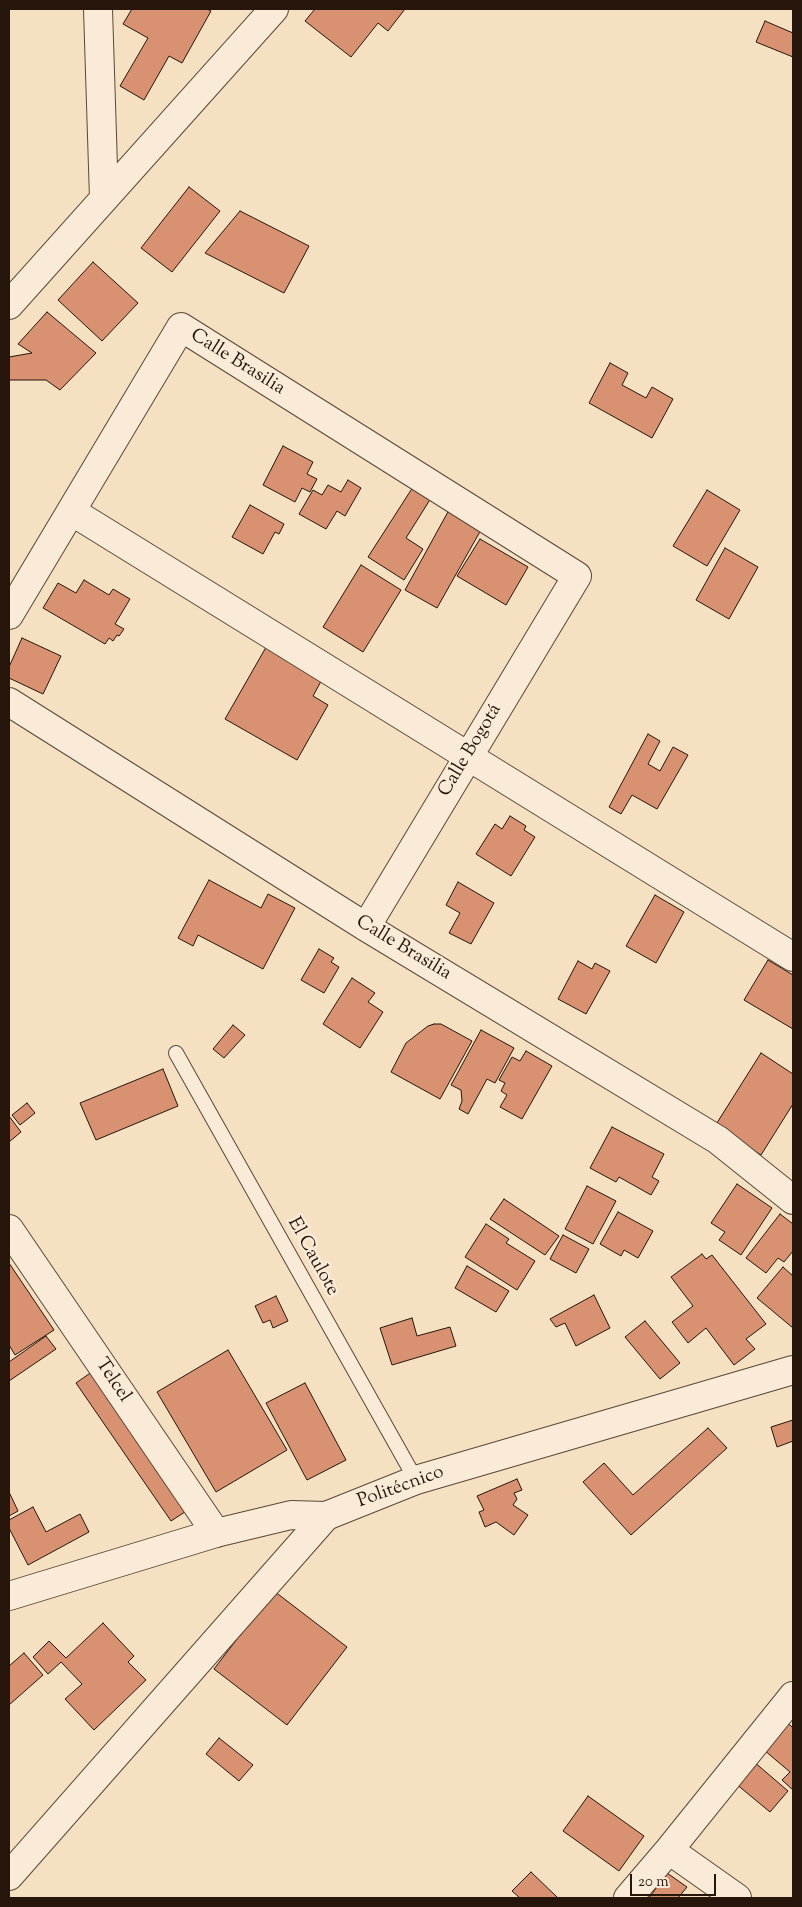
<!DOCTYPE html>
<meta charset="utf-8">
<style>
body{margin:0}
#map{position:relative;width:802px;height:1907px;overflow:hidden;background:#f6e0c2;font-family:"Sorts Mill Goudy",serif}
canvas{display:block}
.frame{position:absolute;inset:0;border:10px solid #25150a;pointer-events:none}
.scale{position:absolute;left:630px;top:1874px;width:86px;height:22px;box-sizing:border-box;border:2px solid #25150a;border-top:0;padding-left:6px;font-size:15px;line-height:18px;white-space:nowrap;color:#25150a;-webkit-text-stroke:4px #f9ebd7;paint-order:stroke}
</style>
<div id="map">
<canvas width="802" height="1907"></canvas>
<div class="frame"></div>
<div class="scale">20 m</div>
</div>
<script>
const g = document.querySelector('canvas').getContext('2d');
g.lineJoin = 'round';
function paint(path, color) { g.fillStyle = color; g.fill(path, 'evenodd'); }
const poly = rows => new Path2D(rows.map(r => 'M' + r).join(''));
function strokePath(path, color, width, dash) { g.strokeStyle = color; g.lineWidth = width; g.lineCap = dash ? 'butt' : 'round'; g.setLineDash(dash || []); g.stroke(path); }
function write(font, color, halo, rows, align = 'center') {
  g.font = font + ' "Sorts Mill Goudy",serif'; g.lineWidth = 5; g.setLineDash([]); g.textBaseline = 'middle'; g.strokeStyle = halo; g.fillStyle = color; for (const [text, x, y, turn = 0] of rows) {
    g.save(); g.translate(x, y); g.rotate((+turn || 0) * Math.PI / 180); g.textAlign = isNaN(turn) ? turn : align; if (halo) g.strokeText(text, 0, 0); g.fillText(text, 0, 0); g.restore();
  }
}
const building = poly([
 [132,9,207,9,211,11,182,63,169,56,144,100,120,86,148,38,123,24,132,9],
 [315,9,405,9,388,31,378,23,351,57,305,21,315,9],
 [765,21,793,33,793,57,756,42,765,21],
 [189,187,220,211,172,272,141,248,189,187],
 [240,211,309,246,284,293,205,253,240,211],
 [93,262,138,303,102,341,58,300,93,262],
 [47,312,96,353,60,390,46,380,9,380,9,357,32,353,18,344,47,312],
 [610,363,628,373,622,385,646,398,652,387,673,399,652,438,589,403,610,363],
 [283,446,313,462,307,474,317,479,310,492,302,488,295,502,263,485,283,446],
 [348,480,361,488,345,516,337,511,326,529,299,514,313,490,322,495,328,485,341,492,348,480],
 [413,487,431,498,406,538,423,549,404,580,368,557,413,487],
 [707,490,740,510,707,566,673,546,707,490],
 [250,505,284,524,279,534,275,532,263,554,232,537,250,505],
 [449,510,482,528,437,608,405,590,449,510],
 [480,539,528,567,506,605,457,576,480,539],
 [725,548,758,567,729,619,696,600,725,548],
 [361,565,401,590,363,652,323,627,361,565],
 [84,580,109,595,113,589,130,599,115,624,124,629,119,636,117,635,113,641,109,638,105,644,43,608,58,583,76,593,84,580],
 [22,638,61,656,43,694,9,678,9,667,22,638],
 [269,642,325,674,313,696,328,705,297,760,225,719,269,642],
 [648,734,660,741,648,764,660,771,673,747,688,755,657,809,632,795,621,814,609,807,648,734],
 [510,816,526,826,524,830,535,837,511,876,476,854,495,824,502,829,510,816],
 [209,880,261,908,268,894,295,908,263,969,198,935,193,946,178,938,209,880],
 [458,882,494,903,471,944,449,933,460,913,446,905,458,882],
 [655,895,684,912,656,963,626,946,655,895],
 [319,949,334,958,331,962,339,967,324,993,301,980,319,949],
 [768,960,793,975,793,1029,744,1000,768,960],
 [578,961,592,969,595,963,610,971,586,1014,558,999,578,961],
 [352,978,375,993,368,1002,383,1012,360,1048,323,1024,352,978],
 [434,1024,441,1024,472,1041,440,1099,391,1072,406,1043,428,1026,434,1024],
 [233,1025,245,1035,224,1058,213,1049,233,1025],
 [481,1030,514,1048,495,1083,487,1079,468,1114,459,1109,462,1101,461,1090,451,1085,481,1030],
 [526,1051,552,1066,522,1119,500,1107,507,1095,501,1091,505,1083,499,1080,512,1057,520,1061,526,1051],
 [761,1053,793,1074,793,1104,761,1155,715,1126,761,1053],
 [163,1069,178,1106,96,1140,80,1103,163,1069],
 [27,1103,35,1113,20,1125,12,1115,27,1103],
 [9,1116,21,1132,9,1142,9,1116],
 [612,1127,664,1154,652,1177,659,1181,651,1195,619,1177,616,1182,590,1168,612,1127],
 [737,1184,772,1208,741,1255,719,1240,725,1232,711,1223,737,1184],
 [587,1186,616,1201,593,1244,565,1229,587,1186],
 [504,1199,559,1236,545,1255,490,1219,504,1199],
 [618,1212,653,1231,638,1258,624,1250,621,1256,600,1244,618,1212],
 [780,1214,793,1224,793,1251,784,1262,778,1258,766,1273,746,1258,780,1214],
 [486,1224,509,1239,506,1243,535,1261,517,1290,465,1257,486,1224],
 [563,1235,589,1249,576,1273,550,1259,563,1235],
 [702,1254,706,1259,712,1255,766,1324,746,1339,755,1349,734,1365,706,1328,688,1343,672,1322,693,1306,671,1277,702,1254],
 [9,1263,54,1330,15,1355,9,1345,9,1263],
 [467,1266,509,1291,496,1312,455,1288,467,1266],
 [783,1267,793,1276,793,1328,757,1298,783,1267],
 [594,1295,610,1328,576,1346,565,1323,556,1327,550,1319,594,1295],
 [276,1296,288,1321,273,1328,270,1320,263,1323,255,1306,276,1296],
 [412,1318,417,1336,450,1327,456,1346,392,1365,380,1328,412,1318],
 [645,1321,680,1363,660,1379,625,1337,645,1321],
 [46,1336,56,1349,9,1381,9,1362,46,1336],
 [228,1350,287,1450,216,1492,157,1392,228,1350],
 [96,1369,191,1508,171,1521,76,1383,96,1369],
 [305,1383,346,1460,307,1480,266,1403,305,1383],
 [793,1420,793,1441,777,1447,771,1427,793,1420],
 [708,1428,727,1448,631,1535,583,1482,604,1463,633,1495,708,1428],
 [517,1479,522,1490,514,1493,517,1499,513,1505,528,1515,514,1535,496,1522,485,1527,479,1512,484,1510,477,1496,517,1479],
 [9,1492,18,1511,9,1516,9,1492],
 [33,1507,46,1532,80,1514,89,1532,28,1565,9,1528,9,1520,33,1507],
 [274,1591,347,1647,287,1725,214,1669,274,1591],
 [103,1623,134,1656,128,1662,146,1680,94,1730,65,1699,82,1684,61,1662,48,1674,33,1657,49,1641,66,1658,103,1623],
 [24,1653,43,1675,9,1705,9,1666,24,1653],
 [788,1723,793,1728,793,1790,782,1780,790,1772,764,1750,788,1723],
 [219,1738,253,1765,239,1781,206,1754,219,1738],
 [753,1761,788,1791,770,1812,735,1783,753,1761],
 [588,1796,644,1836,619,1871,563,1831,588,1796],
 [531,1872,558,1898,520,1898,512,1891,531,1872],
 [667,1873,687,1887,678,1898,649,1898,667,1873]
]);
const service = poly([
 [176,1053,416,1480]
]);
const minor = poly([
 [98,9,104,199],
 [9,305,274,9],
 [71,511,793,957],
 [9,615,181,327,577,576,366,927],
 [9,702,366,927,718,1140,793,1200],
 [9,1229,216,1533],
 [669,1850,737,1898],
 [9,1876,326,1516],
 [628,1898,669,1850,793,1696]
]);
const tertiary = poly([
 [9,1596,216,1533,291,1515,326,1516,416,1480,793,1370]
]);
const streetNames = [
 ["Calle Brasilia",237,363,32],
 ["Calle Bogotá",471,751,-59],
 ["Calle Brasilia",403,949,31],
 ["El Caulote",312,1257,61],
 ["Telcel",112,1381,56],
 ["Politécnico",401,1488,-20]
];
paint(building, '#d89272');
strokePath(building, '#25150a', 1);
strokePath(service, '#594838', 16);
strokePath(minor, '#594838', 30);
strokePath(tertiary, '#594838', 30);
strokePath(service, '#f9ebd7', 14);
strokePath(minor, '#f9ebd7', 28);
strokePath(tertiary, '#f9ebd7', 28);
write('19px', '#25150a', '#f9ebd7', streetNames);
</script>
